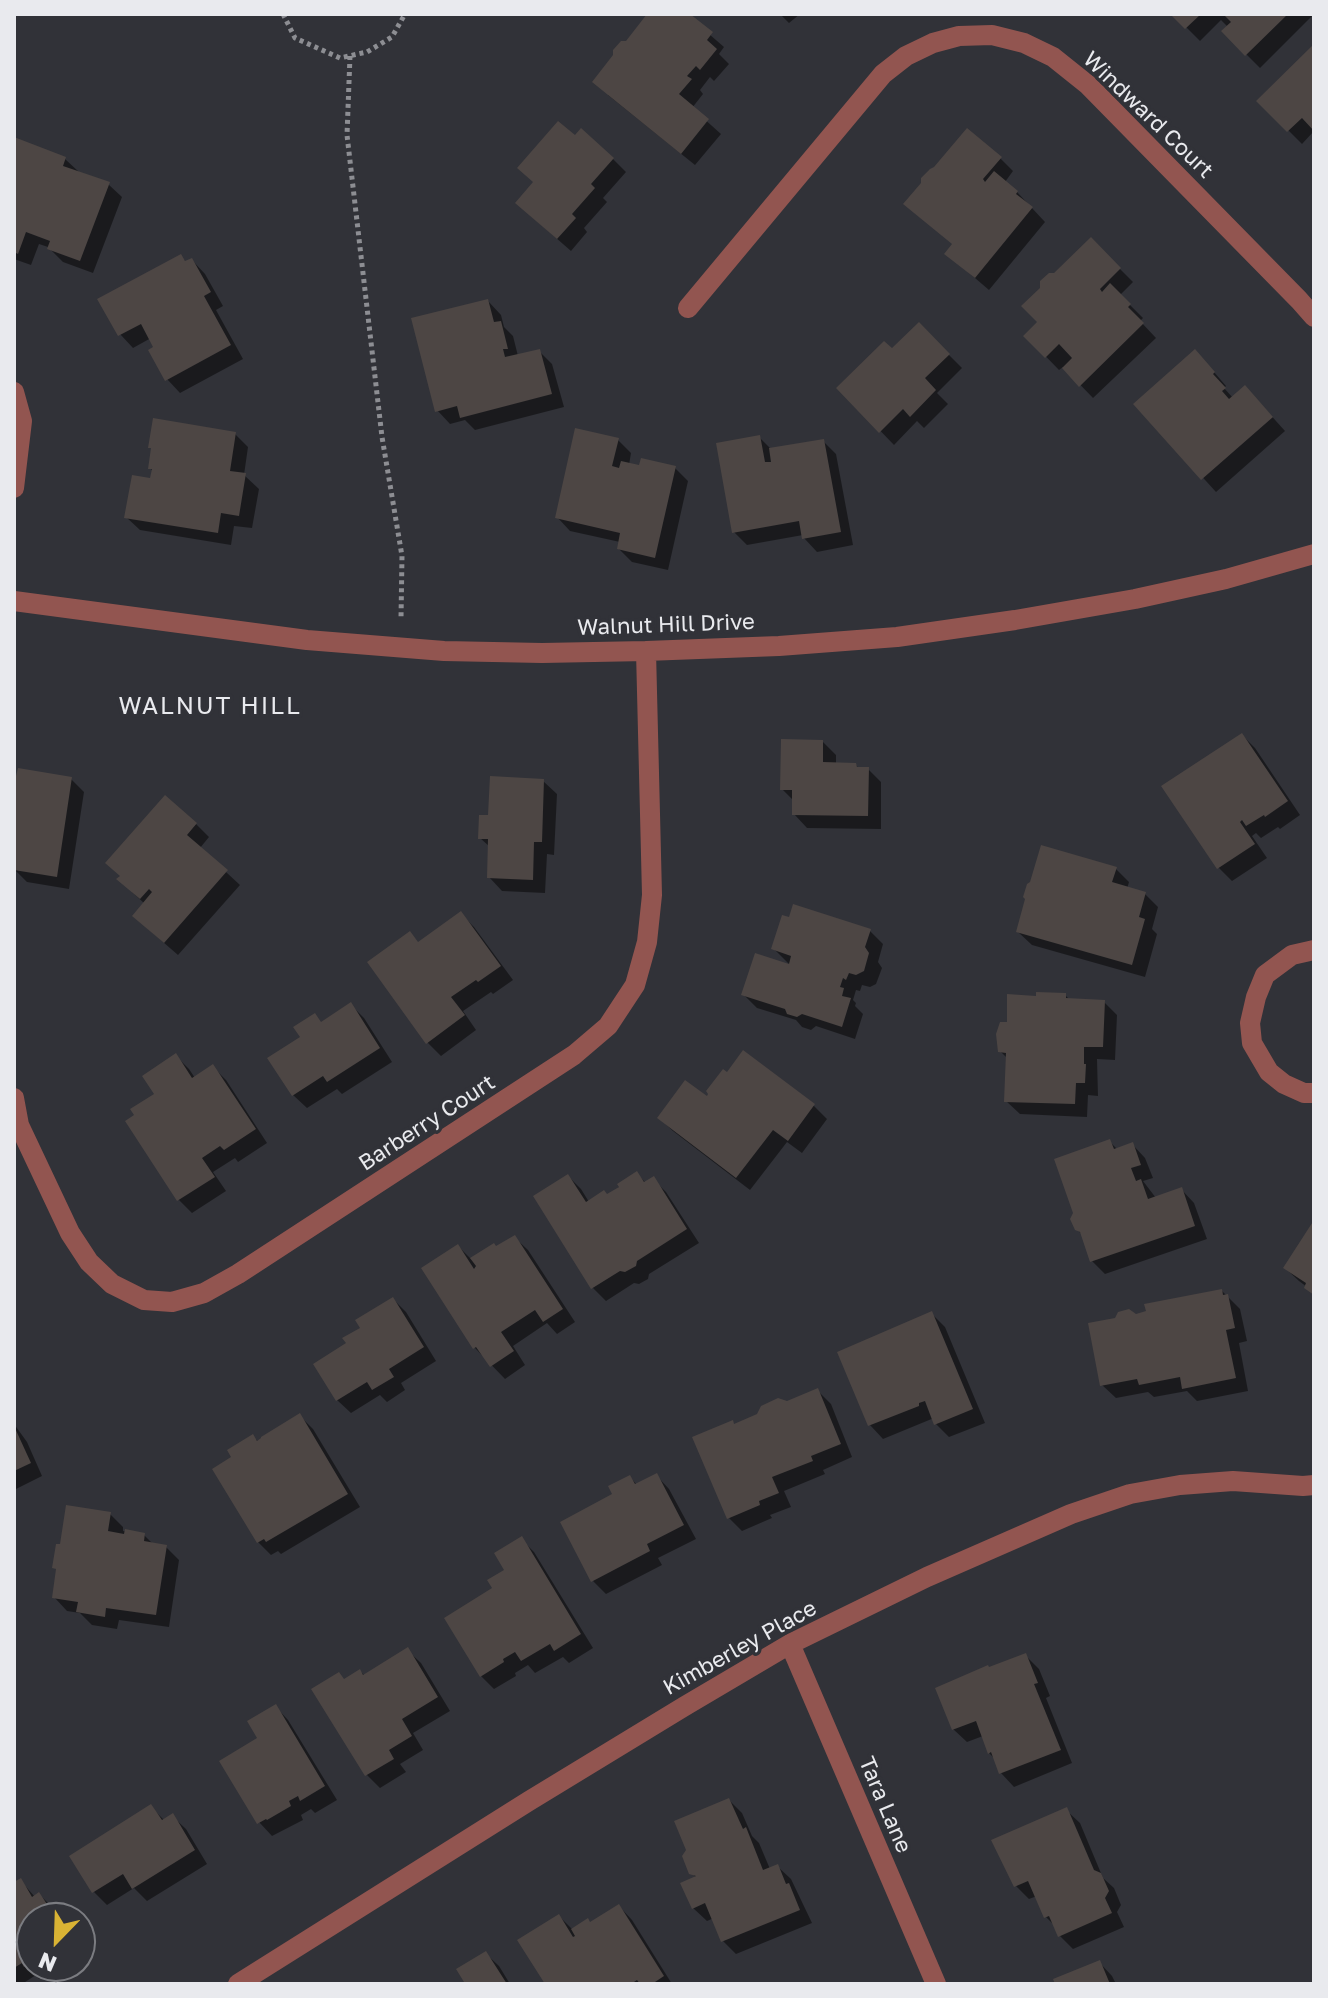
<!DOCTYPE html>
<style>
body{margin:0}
#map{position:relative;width:1328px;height:1998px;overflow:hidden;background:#313238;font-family:"Golos Text",sans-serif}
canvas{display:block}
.frame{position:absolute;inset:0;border:16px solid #e9eaee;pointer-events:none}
.north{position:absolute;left:16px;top:1902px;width:80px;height:80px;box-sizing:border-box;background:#313238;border:2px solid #7b7c81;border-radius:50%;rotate:203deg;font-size:22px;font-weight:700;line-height:32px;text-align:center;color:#e9eaee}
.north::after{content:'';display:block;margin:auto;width:28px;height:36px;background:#d9b334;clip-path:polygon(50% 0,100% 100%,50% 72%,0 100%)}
</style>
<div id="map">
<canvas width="1328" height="1998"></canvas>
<div class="frame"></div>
<div class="north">N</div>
</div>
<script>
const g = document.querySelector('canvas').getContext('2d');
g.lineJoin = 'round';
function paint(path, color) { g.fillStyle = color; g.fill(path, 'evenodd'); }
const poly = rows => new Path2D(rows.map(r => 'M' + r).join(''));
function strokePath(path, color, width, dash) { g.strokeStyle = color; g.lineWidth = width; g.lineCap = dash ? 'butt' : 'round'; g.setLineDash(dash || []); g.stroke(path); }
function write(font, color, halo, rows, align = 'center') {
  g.font = font + ' "Golos Text",sans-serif'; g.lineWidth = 7; g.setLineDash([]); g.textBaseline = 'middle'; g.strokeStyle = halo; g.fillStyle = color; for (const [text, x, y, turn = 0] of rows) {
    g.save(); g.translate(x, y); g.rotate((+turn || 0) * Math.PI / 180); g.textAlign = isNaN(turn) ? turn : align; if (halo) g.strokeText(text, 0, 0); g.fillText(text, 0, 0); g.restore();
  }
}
const shadow = poly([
 [650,14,686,14,724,47,719,54,729,64,714,81,710,77,700,90,703,94,692,108,721,134,695,165,608,95,616,55],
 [780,14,800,14,789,23],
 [1173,14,1314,14,1260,68,1223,31,1228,27,1221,20,1200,41],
 [1314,46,1314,131,1302,144,1259,101],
 [575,138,613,159,626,172,603,198,607,202,584,228,587,232,571,251,531,216],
 [14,140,65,159,79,172,108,184,122,197,93,273,63,262,48,247,39,244,31,265,14,259],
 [1000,158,1013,171,1005,182,1017,192,1045,222,989,290,947,254,954,245,906,204],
 [1091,240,1133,282,1120,295,1143,318,1140,321,1156,338,1093,398,1063,367,1059,370,1026,336,1039,322,1055,274],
 [180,256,187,263,192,260,205,274,223,306,216,310,243,359,180,393,167,379,151,338,133,348,120,334],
 [488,301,501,315,504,327,513,336,518,356,539,351,552,364,564,407,475,430,465,420,450,424,437,410],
 [919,325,962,368,937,393,948,404,924,428,917,421,894,445,839,388,892,351],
 [1208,365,1226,386,1224,388,1233,398,1258,401,1285,431,1216,492,1136,404],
 [235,434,248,447,244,475,259,489,252,528,234,526,231,545,140,530,126,517,152,481,153,471,150,468,153,450,150,447],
 [759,437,772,450,823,441,836,454,853,545,817,552,804,538,803,535,747,545,734,532],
 [618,440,631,453,629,465,675,468,688,481,668,570,632,562,619,549,620,542,570,531,557,517],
 [1242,735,1255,748,1300,815,1280,829,1278,827,1261,838,1256,833,1252,836,1267,858,1232,881,1219,868,1164,787],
 [823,742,836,755,836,765,856,765,859,769,868,769,881,782,881,829,807,828,794,814,794,801,782,789],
 [71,779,84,792,69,889,27,882,14,869,16,857,14,857,14,786],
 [543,781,557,794,554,855,547,854,545,893,502,891,489,877,490,847,480,838,490,817],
 [196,824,209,837,200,848,240,885,178,955,148,929,145,904,132,892],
 [1116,869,1129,882,1127,889,1145,894,1158,907,1152,929,1157,934,1145,977,1032,945,1018,932],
 [461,914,474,927,513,980,493,994,491,992,463,1011,476,1030,441,1056,428,1043,420,944],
 [870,931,883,944,878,962,882,968,876,984,870,987,862,985,860,991,856,990,853,1000,856,1003,855,1006,863,1014,855,1039,816,1026,811,1030,802,1027,796,1020,757,1008,744,995,792,967,774,949],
 [1065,995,1070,1000,1104,1002,1117,1015,1115,1060,1097,1059,1098,1096,1088,1095,1087,1117,1020,1114,1006,1101,1008,1059,1000,1051,1009,1024,1038,998],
 [351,1005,364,1018,392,1062,342,1094,337,1089,307,1108,293,1095,322,1023],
 [176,1056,189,1069,195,1078,213,1067,226,1080,267,1143,238,1162,235,1158,213,1172,226,1191,192,1213,179,1200,128,1122,137,1116,157,1095],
 [707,1099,814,1106,827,1119,802,1153,787,1142,750,1190,673,1131,659,1118],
 [1110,1142,1118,1150,1132,1144,1145,1158,1153,1178,1143,1181,1156,1198,1181,1189,1194,1203,1207,1239,1105,1274,1092,1261,1083,1235,1076,1229],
 [637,1174,646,1183,653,1179,666,1192,699,1243,649,1274,648,1279,639,1284,634,1283,606,1301,593,1288,568,1176,581,1189,589,1202,607,1196],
 [1314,1223,1314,1295,1307,1287,1299,1281,1285,1268],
 [514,1237,528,1250,575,1322,557,1334,547,1323,513,1346,525,1365,505,1379,475,1348,423,1269,458,1246,472,1260,496,1249],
 [1222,1291,1240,1309,1247,1341,1239,1343,1248,1391,1197,1401,1187,1391,1154,1397,1148,1392,1116,1398,1102,1385,1136,1316],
 [393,1299,406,1312,436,1361,401,1383,405,1390,387,1402,380,1395,351,1413,337,1400,349,1344],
 [932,1314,945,1327,985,1423,949,1437,936,1424,934,1418,883,1439,870,1425,840,1353],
 [818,1391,831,1404,852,1457,823,1470,825,1474,784,1491,791,1507,770,1515,772,1518,742,1531,729,1518,735,1426],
 [300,1416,313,1429,360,1507,281,1554,278,1551,271,1555,258,1542,233,1458,253,1437,259,1442],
 [14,1424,27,1442,42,1476,14,1490],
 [656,1475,669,1489,696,1539,658,1558,662,1565,606,1594,593,1581,615,1495,630,1477,637,1485],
 [110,1514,123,1527,123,1531,144,1535,154,1545,166,1547,179,1560,169,1627,119,1620,117,1629,92,1625,80,1613,67,1611,54,1597,58,1571,54,1567],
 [521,1539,534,1552,593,1648,569,1663,563,1657,535,1673,528,1665,515,1673,516,1676,494,1689,481,1676,507,1571],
 [407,1650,421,1663,450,1711,413,1733,423,1750,400,1764,406,1772,380,1788,367,1775,314,1690,345,1681,360,1671,365,1676],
 [1026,1656,1039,1669,1050,1696,1046,1698,1072,1763,1014,1787,1001,1773,995,1759,989,1753,983,1736,967,1742,953,1729],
 [275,1706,288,1720,337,1800,315,1813,311,1809,301,1815,303,1820,272,1836,259,1822,260,1738],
 [729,1800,742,1813,752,1836,759,1843,770,1869,777,1866,791,1879,812,1923,736,1954,723,1941,714,1918,707,1921,693,1908,696,1878,691,1872],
 [151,1807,165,1821,172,1816,186,1829,207,1864,147,1901,134,1888,107,1905,94,1892],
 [1066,1810,1080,1823,1103,1878,1114,1888,1121,1905,1117,1912,1124,1927,1073,1949,1060,1936,1055,1926,1046,1917,1037,1896,1029,1899,1016,1886],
 [20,1880,35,1897,39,1894,52,1907,59,1918,32,1918,32,1966,59,1966,39,1979,36,1975,22,1984,14,1984,14,1884],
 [619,1906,632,1920,672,1984,547,1984,559,1916,573,1930,591,1924],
 [485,1953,499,1966,510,1984,464,1984],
 [1099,1962,1112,1976,1116,1984,1058,1984]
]);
const building = poly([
 [647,14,690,14,713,32,707,40,717,49,700,70,696,66,687,76,692,79,679,94,709,119,681,154,592,82,613,55,613,50,621,41,626,41],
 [1170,14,1201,14,1185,29],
 [1223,14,1288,14,1245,56,1221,31,1231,22],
 [1314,44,1314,131,1302,118,1287,132,1256,101],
 [558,121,575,135,581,128,614,158,591,184,595,188,572,214,576,218,557,239,515,203,533,182,517,168],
 [967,128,1002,157,983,179,985,182,994,171,1018,191,1016,194,1033,207,975,278,944,254,952,244,903,204,921,183,921,178,930,169,934,167],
 [14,137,66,157,63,166,110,182,80,261,47,249,50,241,26,232,18,254,14,252],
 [1091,237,1121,268,1100,289,1102,292,1110,283,1131,304,1128,307,1144,323,1079,387,1062,368,1072,358,1059,344,1045,358,1023,336,1037,322,1021,306,1040,288,1040,281,1049,273,1054,273],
 [181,254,185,261,192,258,211,292,204,296,231,345,165,381,148,350,153,347,141,324,118,336,97,299],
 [488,299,494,322,501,321,508,349,503,349,505,357,540,349,552,394,460,418,457,406,435,412,411,318],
 [919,322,950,354,925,378,936,390,910,417,903,409,879,433,836,388,884,341,892,348],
 [1195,349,1215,372,1213,374,1226,388,1222,391,1229,399,1245,385,1273,417,1201,480,1133,404],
 [153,418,236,432,230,471,246,473,239,516,221,513,218,533,124,518,132,475,150,478,152,469,148,469,151,448,148,448],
 [575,428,619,438,612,466,619,468,621,461,639,465,641,458,676,466,655,558,617,549,620,533,555,518],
 [760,435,765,462,771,462,769,448,824,439,841,532,802,539,799,521,732,533,716,443],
 [1242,733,1288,801,1265,817,1264,815,1246,826,1242,820,1240,822,1255,844,1217,869,1161,786],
 [781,739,823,740,823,762,856,763,857,767,869,767,868,816,792,815,792,790,780,790],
 [18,768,72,777,57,877,14,870,16,846,14,846,14,784],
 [490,776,544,779,542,842,534,842,533,880,487,878,488,839,478,839,479,815,488,815],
 [165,795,197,823,187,835,228,870,164,943,132,916,152,892,149,889,140,899,116,879,120,876,105,863],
 [1041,845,1117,867,1112,882,1146,892,1139,917,1145,919,1132,965,1016,932,1025,899,1023,897,1027,884,1030,882],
 [793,904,871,929,865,947,869,953,864,971,856,975,849,973,846,980,843,978,840,987,844,988,842,996,851,998,842,1027,802,1014,797,1017,787,1014,785,1009,741,995,755,953,789,964,791,956,771,949,782,915,789,917],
 [461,911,501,966,478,982,476,980,451,997,465,1015,426,1044,367,962,410,931,418,942],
 [1036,992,1066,993,1066,998,1105,1000,1103,1047,1084,1047,1084,1064,1086,1064,1085,1083,1076,1083,1075,1104,1004,1102,1006,1053,998,1052,996,1034,1000,1022,1007,1022,1007,994,1036,996],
 [351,1002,380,1048,327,1082,323,1076,292,1096,267,1058,300,1037,293,1027,315,1013,321,1022],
 [743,1050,815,1104,788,1141,773,1130,736,1178,657,1118,685,1080,707,1096,708,1094,706,1091,723,1069,727,1072],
 [176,1053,192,1078,213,1064,256,1129,224,1150,220,1146,202,1158,215,1177,177,1201,125,1121,134,1115,130,1109,154,1094,142,1076],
 [1110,1139,1114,1149,1133,1142,1141,1165,1131,1168,1136,1181,1141,1179,1148,1199,1182,1187,1195,1226,1090,1262,1080,1232,1075,1230,1070,1219,1073,1213,1054,1159],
 [637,1171,644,1182,654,1176,687,1229,637,1261,636,1266,625,1272,620,1271,591,1289,533,1196,568,1174,586,1202,604,1190,607,1194,619,1187,617,1184],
 [1314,1220,1314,1295,1304,1288,1306,1283,1283,1268],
 [515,1235,563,1309,543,1322,535,1310,501,1332,514,1351,490,1367,476,1347,473,1349,421,1268,458,1244,474,1269,476,1266,470,1258,494,1243,496,1246],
 [1222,1289,1223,1295,1228,1294,1235,1328,1226,1330,1236,1378,1182,1389,1180,1377,1139,1385,1137,1379,1100,1386,1088,1323,1115,1318,1118,1312,1129,1309,1136,1314,1146,1311,1144,1304],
 [393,1297,424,1347,389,1369,394,1377,372,1390,367,1382,336,1401,313,1364,346,1343,342,1338,360,1328,355,1320],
 [932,1311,973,1409,934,1425,925,1401,919,1403,919,1406,868,1426,837,1352],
 [818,1388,841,1444,811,1456,813,1461,772,1477,779,1493,759,1501,760,1505,727,1519,692,1437,733,1420,734,1424,757,1414,761,1406,778,1398,787,1401],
 [300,1413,348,1494,266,1542,264,1539,257,1543,212,1469,231,1457,227,1450,253,1434,257,1441,261,1438,261,1437],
 [14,1426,31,1463,14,1471],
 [657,1473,684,1525,647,1544,650,1551,591,1582,560,1522,612,1494,608,1486,630,1475,635,1484],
 [66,1505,111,1512,108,1531,124,1534,125,1529,145,1533,144,1541,167,1545,156,1615,106,1608,105,1617,76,1612,78,1602,52,1598,56,1569,52,1568,56,1544,60,1544],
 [522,1536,581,1634,554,1651,550,1644,521,1661,515,1652,503,1659,504,1662,480,1677,444,1618,492,1588,487,1580,504,1570,494,1553],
 [408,1647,438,1697,402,1719,412,1736,389,1750,394,1759,365,1776,311,1689,339,1672,344,1679,360,1669,363,1675],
 [1026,1653,1038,1683,1034,1684,1061,1750,999,1774,991,1752,988,1754,976,1721,952,1730,935,1688,988,1665,989,1667],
 [276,1704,325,1786,300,1801,298,1796,289,1801,291,1806,267,1820,266,1819,257,1824,219,1761,257,1738,247,1721],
 [729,1798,743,1829,746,1827,763,1870,778,1864,786,1884,789,1883,800,1910,721,1942,705,1903,692,1909,680,1883,696,1876,689,1874,682,1856,686,1850,674,1821],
 [151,1804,162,1820,173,1813,195,1850,132,1889,123,1874,92,1893,69,1856],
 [1067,1807,1094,1870,1101,1873,1109,1891,1105,1898,1112,1913,1058,1937,1049,1916,1044,1918,1028,1881,1014,1887,991,1840],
 [21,1878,32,1897,39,1892,56,1918,32,1918,32,1962,24,1967,22,1963,14,1968,14,1882],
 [619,1904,664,1976,652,1984,640,1984,637,1980,631,1984,545,1984,517,1940,559,1914,573,1937,575,1936,571,1929,588,1918,590,1922],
 [486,1951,507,1984,460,1984,464,1982,456,1969],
 [1100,1960,1110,1984,1055,1984,1053,1979]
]);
const path = poly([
 [283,14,295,38,340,58,367,52,392,37,405,14],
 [350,56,347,135,382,437,402,556,401,618]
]);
const minor = poly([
 [688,308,883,74,906,56,933,43,959,36,992,35,1024,43,1053,57,1088,85,1299,300,1314,317],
 [14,392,22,421,14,488],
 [14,601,307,640,444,651,542,653,646,651,779,646,897,637,1015,620,1135,599,1226,579,1314,554],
 [1314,950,1292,955,1265,975,1256,997,1250,1023,1252,1043,1269,1072,1284,1084,1304,1093,1314,1093],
 [14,1098,19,1125,70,1233,89,1262,112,1284,144,1300,172,1302,204,1293,238,1274,574,1055,608,1026,635,985,647,942,652,895,646,651],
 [790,1644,936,1984],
 [238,1984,529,1801,685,1706,790,1644,927,1577,1071,1514,1130,1494,1180,1485,1233,1481,1303,1486,1314,1485]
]);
const streetNames = [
 ["Windward Court",1148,115,44],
 ["Walnut Hill Drive",666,625,-2],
 ["Barberry Court",427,1123,-33],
 ["Kimberley Place",740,1648,-29],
 ["Tara Lane",885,1805,67]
];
const neighbourhoodNames = [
 ["WALNUT HILL",210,706]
];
paint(shadow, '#0007');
paint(building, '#4d4644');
strokePath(path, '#8d8e93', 5, [4, 4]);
strokePath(minor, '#925550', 20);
write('22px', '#e9eaee', '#313238', streetNames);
g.letterSpacing = '2px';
write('24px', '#e9eaee', '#313238', neighbourhoodNames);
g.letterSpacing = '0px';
</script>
